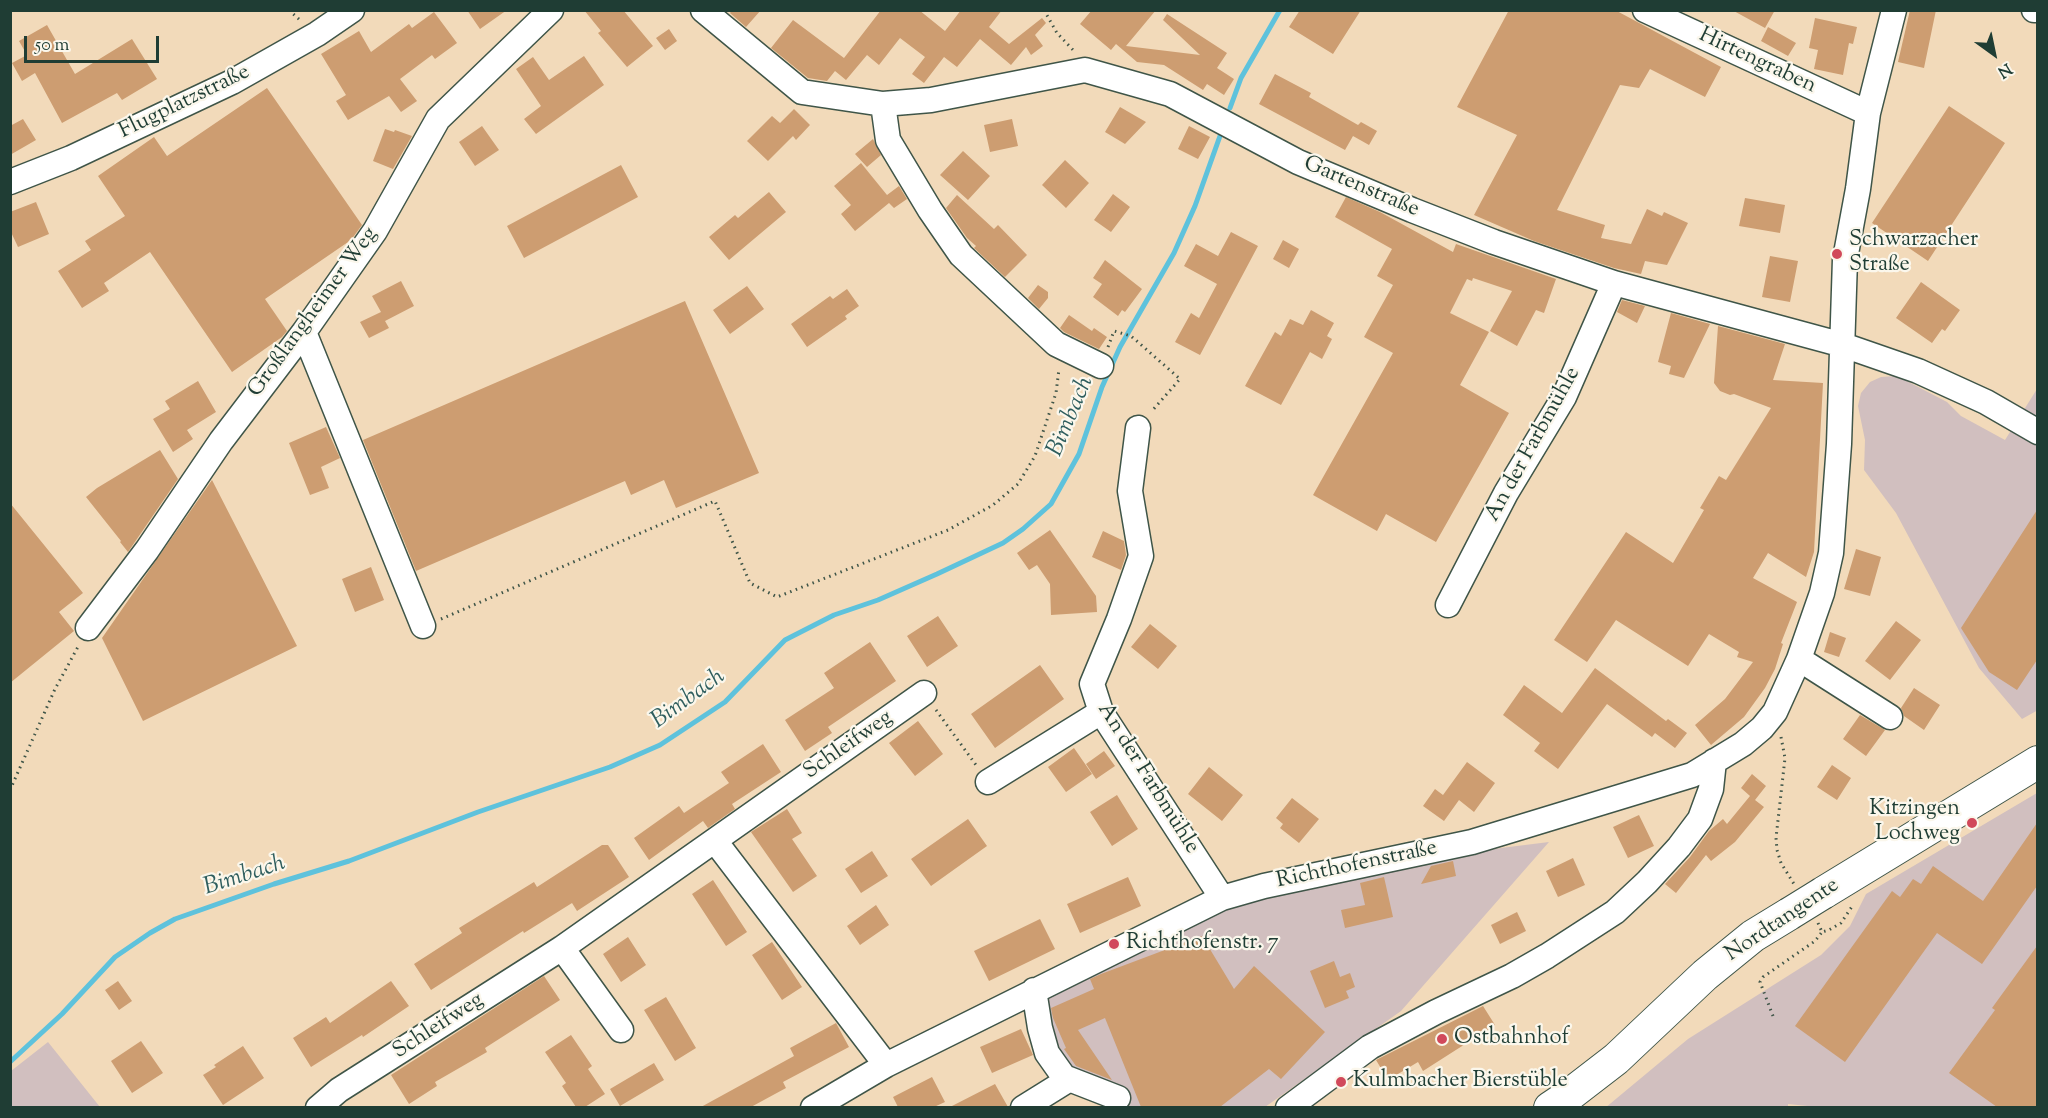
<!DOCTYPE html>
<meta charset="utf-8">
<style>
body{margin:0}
#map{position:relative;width:2048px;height:1118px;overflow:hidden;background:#f2daba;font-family:"Sorts Mill Goudy",serif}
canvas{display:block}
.frame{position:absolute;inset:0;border:12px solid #1f3d34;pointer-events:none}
.north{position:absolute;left:1964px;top:24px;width:60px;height:60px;-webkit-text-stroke:4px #fbf7ec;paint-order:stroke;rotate:147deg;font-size:16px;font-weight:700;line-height:24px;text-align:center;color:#1f3d34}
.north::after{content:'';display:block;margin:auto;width:21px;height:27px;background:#1f3d34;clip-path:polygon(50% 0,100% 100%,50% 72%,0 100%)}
.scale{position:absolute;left:24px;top:36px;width:135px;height:27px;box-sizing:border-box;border:3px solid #1f3d34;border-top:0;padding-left:8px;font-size:18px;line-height:21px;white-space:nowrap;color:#1f3d34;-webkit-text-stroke:4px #fbf7ec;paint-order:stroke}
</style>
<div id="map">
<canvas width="2048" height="1118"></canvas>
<div class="frame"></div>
<div class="north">N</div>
<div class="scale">50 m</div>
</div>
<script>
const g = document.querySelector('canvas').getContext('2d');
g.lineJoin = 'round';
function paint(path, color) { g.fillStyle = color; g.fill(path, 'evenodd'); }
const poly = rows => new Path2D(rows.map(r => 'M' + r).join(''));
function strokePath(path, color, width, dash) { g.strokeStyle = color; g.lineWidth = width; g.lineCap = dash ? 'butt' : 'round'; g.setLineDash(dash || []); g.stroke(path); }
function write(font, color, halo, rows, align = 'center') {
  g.font = font + ' "Sorts Mill Goudy",serif'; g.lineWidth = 4.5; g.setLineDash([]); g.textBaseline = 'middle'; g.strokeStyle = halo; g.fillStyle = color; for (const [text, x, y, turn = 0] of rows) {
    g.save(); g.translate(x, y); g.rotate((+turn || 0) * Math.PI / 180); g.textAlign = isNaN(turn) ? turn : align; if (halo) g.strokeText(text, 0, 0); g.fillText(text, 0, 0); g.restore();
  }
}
const industrial = poly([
 [1897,376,1947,402,1961,416,2005,440,2037,389,2038,710,2022,719,1979,668,1896,513,1864,470,1865,440,1858,406,1861,393,1870,382,1881,377],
 [2037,793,2037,1107,1827,1108,1788,1104,1788,1108,1605,1108,1688,1039,1821,955,1850,926,1866,894],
 [1549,842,1401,1011,1265,1107,1100,1107,1105,1104,1070,1075,1036,1002,1222,898,1325,877,1501,848],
 [48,1042,100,1107,11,1107,11,1071]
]);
const stream = poly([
 [1230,108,1241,78,1280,10],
 [10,1062,62,1014,115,957,150,933,175,919,274,884,349,861,478,812,610,767,660,745,725,702,785,640,834,615,878,600,937,574,1003,543,1023,529,1051,504,1079,454,1102,387,1120,347,1174,253,1195,206,1220,136]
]);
const building = poly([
 [467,10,507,10,480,29],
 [584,10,623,10,653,46,627,67,598,33,601,31],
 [732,10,761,10,746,27,730,13],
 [881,10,919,10,945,31,961,10,1002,10,989,27,1009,44,1042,18,1046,23,1035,35,1043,46,1031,55,1026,47,1011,65,980,39,957,67,944,57,924,83,912,74,925,57,900,38,879,65,867,55,846,80,835,71,827,81,808,78,771,48,793,20,844,58],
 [1092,10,1156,10,1126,46,1200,55,1163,20,1167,14,1227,53,1217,68,1234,79,1224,95,1207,84,1203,90,1164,65,1137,62,1116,44,1111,50,1080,24],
 [1300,10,1361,10,1333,54,1289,27],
 [1509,10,1615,10,1721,67,1705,97,1650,69,1639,88,1620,85,1557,210,1605,225,1601,238,1631,244,1647,209,1662,216,1664,212,1688,223,1667,265,1645,261,1641,274,1614,268,1534,241,1474,215,1517,135,1457,107],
 [1732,10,1775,10,1765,28],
 [1910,10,1936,10,1924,68,1898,62],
 [434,12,457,43,435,59,432,55,400,79,417,101,401,112,389,96,348,120,336,101,346,95,321,54,359,31,371,52,409,24,412,28],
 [1815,18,1857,27,1853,44,1849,43,1843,75,1814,69,1818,50,1809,48],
 [47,25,75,74,132,39,157,79,122,100,117,93,62,123,35,73,22,81,12,63,27,55,19,41],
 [1768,27,1796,43,1788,56,1761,41],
 [669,29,677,41,665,50,656,38],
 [584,56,604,85,536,134,524,119,541,106,516,69,533,57,549,80],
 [1275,74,1311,93,1309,97,1358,125,1361,122,1377,131,1369,145,1353,136,1345,150,1259,104],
 [267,88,362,225,351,240,265,299,287,331,282,337,232,372,150,252,104,283,109,291,82,308,58,271,91,250,85,241,125,216,98,176,154,137,167,156],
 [1949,106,2005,143,1928,261,1872,223],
 [1120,107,1146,122,1125,144,1105,132],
 [794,109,810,125,796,140,793,136,768,161,747,141,772,116,780,123],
 [23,119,36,140,10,155,10,126],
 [1012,119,1018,146,990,152,984,125],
 [482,126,499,150,475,166,459,142],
 [1189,126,1210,137,1198,159,1178,149],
 [385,129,394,132,395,130,412,136,393,169,373,161],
 [873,139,881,155,867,167,855,154],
 [963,151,990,176,968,200,940,175],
 [1065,160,1089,183,1066,208,1042,185],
 [861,163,887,195,899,186,907,199,894,208,889,203,855,231,841,214,851,205,834,186],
 [621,165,638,197,524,258,507,226],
 [769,192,786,212,729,260,709,237,735,215,738,218],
 [1113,194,1130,207,1111,232,1094,220],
 [957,195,994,229,998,225,1027,255,1005,277,974,248,976,246,967,238,946,208],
 [1346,197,1380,212,1453,252,1456,244,1556,279,1544,313,1536,310,1517,346,1490,331,1512,291,1473,278,1472,281,1467,279,1450,313,1489,332,1460,385,1509,413,1436,542,1386,514,1377,531,1313,495,1393,353,1364,337,1393,285,1377,276,1392,249,1335,217],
 [1745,198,1785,205,1780,233,1739,226],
 [36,202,49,234,18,247,10,230,10,212],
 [1231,232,1258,246,1200,355,1175,342,1191,313,1199,318,1217,284,1184,266,1196,244,1218,256],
 [1283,240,1299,249,1289,268,1273,259],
 [1770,256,1798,261,1790,302,1762,297],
 [1105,260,1142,289,1125,312,1122,310,1118,316,1093,297,1102,284,1093,278],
 [401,281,414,306,385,321,389,328,369,338,360,322,381,312,372,296],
 [1921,282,1960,310,1945,331,1942,329,1932,343,1896,318],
 [1038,285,1048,292,1048,298,1039,309,1028,298],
 [747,286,764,309,730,334,713,310],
 [847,289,859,306,845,316,847,319,807,347,791,324,830,296,833,299],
 [1622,300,1645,306,1637,323,1617,312],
 [685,301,759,473,676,508,664,480,631,495,625,481,416,571,363,440],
 [1311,310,1334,323,1327,336,1332,339,1322,359,1310,352,1281,405,1245,386,1275,332,1281,336,1290,319,1303,325],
 [1671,313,1710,324,1684,378,1669,374,1671,366,1658,362],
 [1069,315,1092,331,1094,328,1107,337,1099,349,1064,332,1060,328],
 [1718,326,1785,344,1773,380,1823,383,1814,552,1806,577,1768,553,1753,578,1797,602,1781,643,1783,644,1775,669,1765,688,1744,717,1711,745,1695,725,1725,699,1753,662,1737,657,1739,652,1709,634,1688,666,1616,620,1587,662,1554,640,1626,532,1673,563,1704,510,1700,508,1719,476,1726,480,1771,408,1734,394,1730,395,1720,391,1714,383],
 [198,381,216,412,187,430,193,439,173,452,153,419,170,409,165,401],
 [326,427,340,458,321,467,329,488,310,495,289,443],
 [160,450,178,479,128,552,120,542,121,541,86,497,97,488],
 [212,480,297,646,143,721,102,638],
 [10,503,83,593,59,612,74,631,10,683],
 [2037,510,2037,660,2017,690,1989,672,1961,628],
 [1050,530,1096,596,1097,612,1051,615,1050,584,1037,565,1029,570,1017,553],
 [1103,531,1124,541,1126,555,1121,570,1092,557],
 [1856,549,1881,557,1870,596,1844,589],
 [371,567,384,600,355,612,342,579],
 [938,616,958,646,927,667,907,636],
 [1896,621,1921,640,1890,680,1865,661],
 [1150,624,1177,646,1158,669,1131,647],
 [1830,632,1846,638,1839,657,1824,652],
 [870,642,896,681,828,727,832,733,805,751,785,720,834,688,824,673],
 [1040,665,1064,699,995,748,971,714],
 [1595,668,1666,721,1668,719,1687,733,1675,748,1655,733,1652,737,1607,704,1558,769,1534,751,1540,743,1503,715,1524,685,1562,713],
 [1914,688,1940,705,1924,730,1904,716,1901,708],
 [1860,715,1885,730,1866,756,1843,739],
 [918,721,943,754,915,776,889,743],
 [763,744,781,772,732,804,735,809,715,823,708,828,703,821,649,860,634,838,679,806,684,813,729,783,721,772],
 [1074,748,1092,774,1066,792,1048,767],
 [1104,751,1115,766,1096,779,1086,764],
 [1467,762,1495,783,1474,812,1459,800,1444,821,1423,806,1435,789,1443,795],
 [1832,765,1851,778,1837,800,1817,787],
 [1209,767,1243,795,1222,821,1188,794],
 [1752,774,1766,786,1755,800,1764,807,1735,842,1711,861,1706,855,1676,893,1665,884,1690,857,1709,831,1723,819,1727,824,1750,796,1741,788],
 [1117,795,1138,829,1112,846,1090,812],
 [1292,798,1319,819,1299,843,1280,828,1283,824,1276,818],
 [787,809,802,833,792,839,817,876,793,892,751,832],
 [1639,815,1654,846,1628,858,1613,827],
 [968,819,987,846,931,886,911,859],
 [2037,823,2037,886,1982,964,1937,933,1845,1062,1795,1026,1892,891,1900,897,1913,879,1921,884,1933,866,1983,901],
 [602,845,608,845,629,877,577,911,572,903,524,933,523,931,431,990,414,964,462,933,459,928,534,882,537,887],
 [872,851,888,876,861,893,845,869],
 [1573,858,1585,885,1558,897,1546,871],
 [1453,861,1456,876,1421,884,1431,866],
 [1128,877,1141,906,1080,933,1067,904],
 [1384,877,1393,917,1345,928,1341,910,1365,905,1360,883],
 [713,880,747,932,726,946,692,894],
 [876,905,889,925,860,945,847,926],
 [1517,912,1526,931,1500,944,1491,925],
 [1040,919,1055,949,989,981,974,951],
 [1202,936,1234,989,1254,966,1325,1032,1281,1079,1269,1069,1220,1107,1141,1107,1105,1018,1078,1030,1112,1080,1076,1066,1064,1049,1066,1048,1053,1018,1051,1008,1094,989,1090,979,1101,974],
 [628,937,646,965,621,982,603,954],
 [772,942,802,987,782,1000,752,955],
 [2037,946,2037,1107,1997,1107,1949,1073,1995,1010,1992,1008],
 [1334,961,1340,977,1350,973,1355,987,1346,991,1349,998,1325,1008,1310,971],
 [544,976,560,1000,485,1048,487,1052,435,1082,437,1086,409,1104,391,1075],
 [118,981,132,1001,119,1010,105,990],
 [391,981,409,1006,363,1037,362,1035,311,1067,293,1038,326,1017,330,1023],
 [666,997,696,1048,675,1061,644,1010],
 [1483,1006,1495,1025,1423,1071,1418,1062,1388,1080,1376,1060],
 [836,1023,849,1047,783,1082,786,1088,751,1107,701,1107,794,1056,790,1048],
 [1021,1029,1033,1055,992,1073,980,1047],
 [571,1035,592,1066,588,1069,605,1094,585,1107,576,1107,562,1086,566,1083,545,1052],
 [141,1041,163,1073,132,1093,111,1061],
 [243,1046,264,1078,223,1105,203,1075,216,1067,214,1065],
 [654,1063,664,1080,620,1106,610,1089],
 [932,1077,945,1102,934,1107,898,1107,893,1097],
 [995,1084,1008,1107,950,1107]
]);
const path = poly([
 [289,10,301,21],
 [1044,10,1057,33,1075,52],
 [1108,347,1114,331,1131,336,1180,379,1151,412],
 [441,619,715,501,750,583,777,597,948,530,993,505,1018,484,1035,456,1056,393,1059,369],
 [936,710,976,765],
 [1781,737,1785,758,1776,838,1777,850,1781,863,1794,884],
 [10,790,55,689,79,645],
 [1818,923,1822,932,1829,930,1841,923,1853,905],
 [1773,1016,1760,982,1763,977,1815,941,1822,932]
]);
const minor = poly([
 [703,10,802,92,883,104,931,100,1085,70,1170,94,1298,162,1412,210,1494,242,1614,283,1843,345,1918,371,1986,402,2038,432],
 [1645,10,1868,113],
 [2034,10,2037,10],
 [883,104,888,140,930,210,961,255,1056,344,1101,366],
 [10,182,71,158,232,82,317,34,352,10],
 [304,332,423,626],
 [1138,428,1130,491,1141,556,1119,619,1092,684,1101,712,1222,898],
 [1448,605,1506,493,1564,397,1614,283],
 [88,628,147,550,221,441,304,332,375,231,438,119,551,10],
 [1799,659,1890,717],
 [988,782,1101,712],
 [715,841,886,1065],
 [562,948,621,1030],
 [1034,990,1040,1028,1047,1053,1064,1077,1118,1098],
 [318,1108,339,1090,562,948,924,693],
 [813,1108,886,1065,1222,898,1264,886,1472,842,1692,775,1743,744,1762,728,1775,712,1799,659,1822,593,1831,553,1839,444,1845,259,1858,189,1868,113,1894,10],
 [1023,1108,1068,1080],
 [1288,1108,1370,1047,1436,1012,1512,976,1547,956,1615,912,1647,882,1679,847,1700,819,1711,789,1714,761]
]);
const major = poly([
 [1823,893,2038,762],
 [1550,1108,1568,1096,1616,1059,1705,975,1753,936,1789,914]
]);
const majorBridge = poly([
 [1789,914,1823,893]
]);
const markers = [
 [1837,254,6,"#d1495b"],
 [1972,823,6,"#d1495b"],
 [1114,944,6,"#d1495b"],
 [1442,1039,6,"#d1495b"],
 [1341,1082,6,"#d1495b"]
];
const streetNames = [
 ["Hirtengraben",1757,62,25],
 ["Flugplatzstraße",185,103,-26],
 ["Gartenstraße",1361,188,23],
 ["Großlangheimer Weg",314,313,-54],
 ["An der Farbmühle",1534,445,-61],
 ["Schleifweg",849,746,-35],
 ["An der Farbmühle",1147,779,58],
 ["Richthofenstraße",1357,866,-12],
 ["Nordtangente",1783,921,-34],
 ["Schleifweg",439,1027,-33]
];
const poiNames = [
 ["Schwarzacher",1849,241],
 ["Straße",1849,266],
 ["Kitzingen",1960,810,"right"],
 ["Lochweg",1960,835,"right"],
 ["Richthofenstr. 7",1126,944],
 ["Ostbahnhof",1454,1039],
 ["Kulmbacher Bierstüble",1353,1082]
];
const waterNames = [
 ["Bimbach",1072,417,-67],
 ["Bimbach",689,700,-36],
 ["Bimbach",245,877,-18]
];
paint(industrial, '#d1bfbf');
strokePath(stream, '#5ec2dc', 5);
paint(building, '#cd9d71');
strokePath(minor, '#3f5548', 27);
strokePath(major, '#3f5548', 34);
strokePath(path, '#3f5548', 3, [1.5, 4.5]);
strokePath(minor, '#fff', 24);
strokePath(major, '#fff', 32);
strokePath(majorBridge, '#3f5548', 34, []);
strokePath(majorBridge, '#fff', 32);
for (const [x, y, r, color] of markers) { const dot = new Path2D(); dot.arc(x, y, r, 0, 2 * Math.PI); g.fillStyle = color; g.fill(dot); strokePath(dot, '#fbf7ec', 2); }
write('22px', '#1f3d34', '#fbf7ec', streetNames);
write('22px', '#1f3d34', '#fbf7ec', poiNames, 'left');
write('italic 24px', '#2f5e5e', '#fbf7ec', waterNames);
</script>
